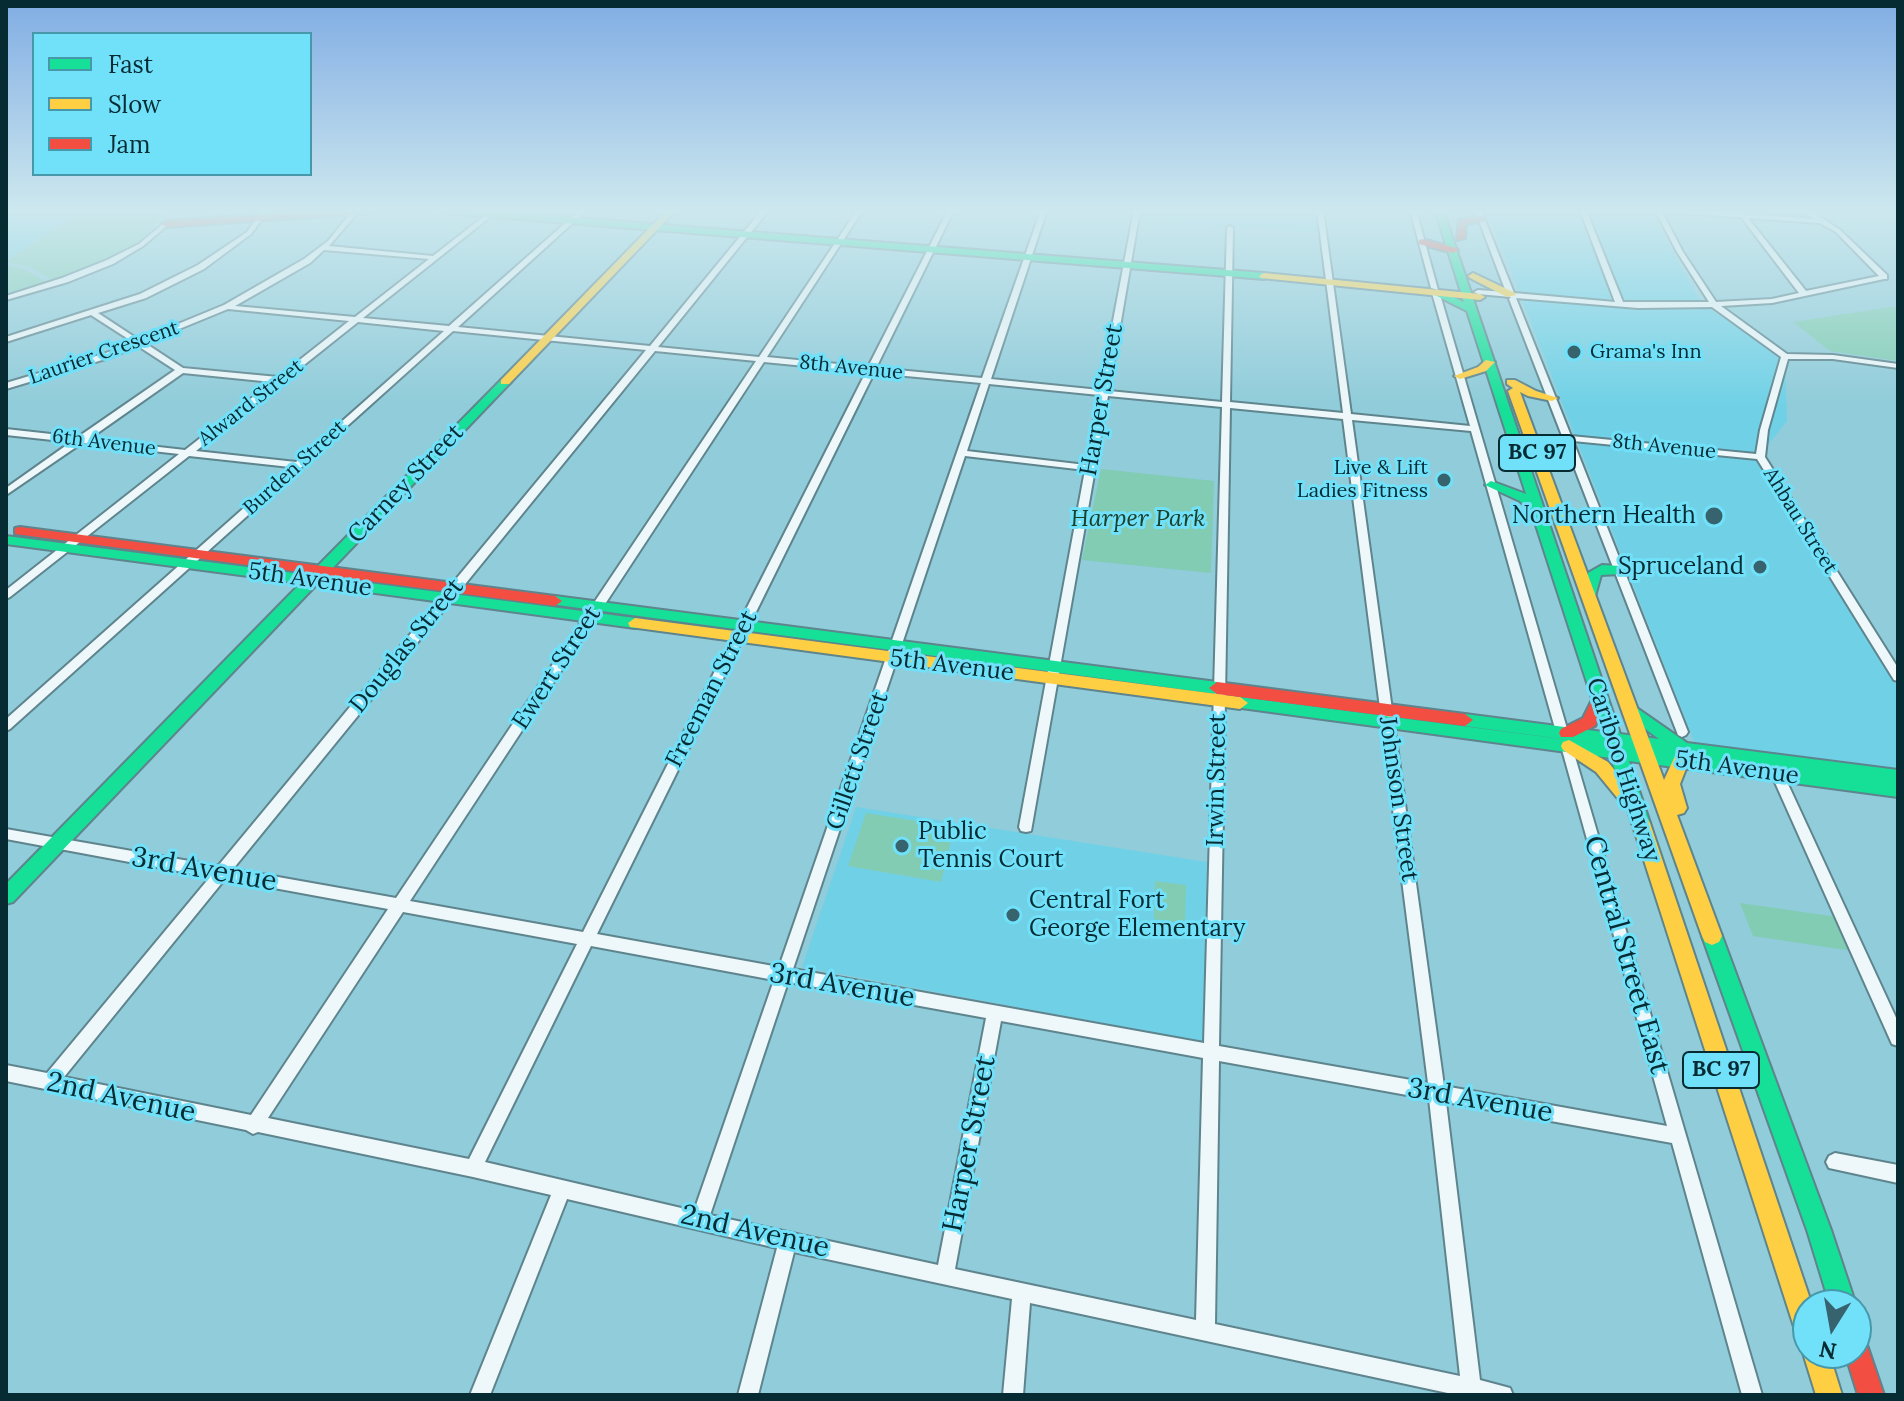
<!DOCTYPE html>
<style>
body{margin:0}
#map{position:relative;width:1904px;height:1401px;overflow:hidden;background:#90ccda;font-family:Lora,serif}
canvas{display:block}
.frame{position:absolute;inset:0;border:8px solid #062b33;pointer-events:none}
.legend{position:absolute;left:32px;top:32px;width:280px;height:144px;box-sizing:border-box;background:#71e0f9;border:2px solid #4698aa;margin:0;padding:10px 14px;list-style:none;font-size:24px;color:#062b33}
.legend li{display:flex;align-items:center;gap:16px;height:40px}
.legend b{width:40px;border:2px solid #4698aa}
.north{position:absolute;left:1792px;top:1289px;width:80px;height:80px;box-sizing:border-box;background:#71e0f9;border:2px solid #4698aa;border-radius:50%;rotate:191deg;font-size:22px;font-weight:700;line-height:32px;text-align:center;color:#062b33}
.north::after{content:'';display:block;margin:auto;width:28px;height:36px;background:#36636d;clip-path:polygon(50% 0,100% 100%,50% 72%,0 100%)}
</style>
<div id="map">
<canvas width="1904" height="1401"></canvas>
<div class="frame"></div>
<ul class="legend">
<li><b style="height:10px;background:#16e098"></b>Fast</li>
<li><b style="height:10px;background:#ffcf43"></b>Slow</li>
<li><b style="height:10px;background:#f24e42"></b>Jam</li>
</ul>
<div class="north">N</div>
</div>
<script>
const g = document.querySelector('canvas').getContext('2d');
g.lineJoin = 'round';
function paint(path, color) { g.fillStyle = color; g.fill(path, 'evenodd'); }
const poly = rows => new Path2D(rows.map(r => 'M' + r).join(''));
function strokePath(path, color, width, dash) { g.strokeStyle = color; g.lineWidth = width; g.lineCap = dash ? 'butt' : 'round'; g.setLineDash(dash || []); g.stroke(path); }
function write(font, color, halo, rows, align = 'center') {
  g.font = font + ' Lora,serif'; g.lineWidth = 6; g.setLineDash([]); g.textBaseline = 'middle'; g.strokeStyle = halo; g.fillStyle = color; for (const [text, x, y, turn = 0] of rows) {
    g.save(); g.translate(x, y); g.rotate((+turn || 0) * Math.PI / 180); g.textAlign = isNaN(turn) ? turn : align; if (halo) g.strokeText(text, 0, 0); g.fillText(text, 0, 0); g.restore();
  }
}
const built = poly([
 [6,210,72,210,79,213,6,260],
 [1138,210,1317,210,1320,233,1137,220],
 [1487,210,1649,210,1703,305,1785,356,1787,421,1756,460,1898,688,1898,772,1695,744],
 [856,807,1207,862,1203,1042,802,967]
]);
const green = poly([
 [73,210,167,210,139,242,108,260,54,281,31,267,6,262,78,213],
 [6,265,26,270,46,282,6,293],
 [1898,306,1898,361,1830,351,1793,322],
 [1101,469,1214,481,1211,573,1082,560],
 [866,813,954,827,941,882,848,866],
 [1155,881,1186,885,1185,924,1154,919],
 [1740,903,1837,917,1853,951,1753,936]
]);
const street = poly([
 [263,210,269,210,251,234,204,269,146,298,98,313,139,340,224,305,304,259,328,241,353,210,360,210,329,246,433,256,492,210,499,210,363,318,449,326,580,210,587,210,458,327,650,346,762,210,769,210,658,347,759,357,857,210,863,210,767,357,868,367,948,210,954,210,876,368,982,378,1041,210,1047,210,991,379,1100,390,1134,210,1140,210,1109,391,1222,402,1227,228,1230,226,1233,228,1230,402,1343,413,1317,210,1323,210,1351,414,1470,426,1432,293,1439,291,1568,732,1566,735,1562,737,1558,735,1556,732,1471,431,1352,420,1444,1086,1667,1126,1561,746,1563,743,1567,741,1571,743,1762,1395,1742,1395,1672,1143,1446,1102,1480,1380,1510,1388,1513,1395,1457,1395,1030,1303,1023,1395,1003,1395,1012,1299,794,1252,758,1395,738,1395,777,1248,567,1199,490,1395,470,1395,551,1195,473,1177,258,1132,253,1134,246,1130,6,1081,6,1065,47,1073,210,877,6,839,6,829,218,866,646,350,453,331,10,729,6,731,6,719,290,467,189,456,10,597,6,599,6,590,179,454,82,443,6,495,6,488,71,442,6,435,6,429,78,437,175,370,138,346,112,357,6,389,6,383,106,353,133,342,91,315,6,342,6,337,140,294,198,265,247,232,263,210],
 [324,250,429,259,355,317,235,306,310,263,324,250],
 [228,309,349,321,278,377,183,368,145,343,228,309],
 [358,322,444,331,296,462,196,451,358,322],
 [655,351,756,361,396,898,233,869,655,351],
 [764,362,866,372,583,932,410,901,764,362],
 [183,373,272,382,185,450,89,439,183,373],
 [874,373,981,383,779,967,597,934,874,373],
 [989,384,1099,395,1086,465,967,451,989,384],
 [1108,396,1222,407,1204,1043,793,969,965,456,1085,470,1019,827,1021,831,1026,832,1031,831,1108,396],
 [1230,408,1343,419,1428,1083,1219,1046,1230,408],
 [225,879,388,909,251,1115,64,1077,225,879],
 [403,912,577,944,469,1159,268,1118,403,912],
 [591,946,774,980,694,1211,485,1162,591,946],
 [788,982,986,1018,938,1265,710,1215,788,982],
 [1001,1021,1203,1058,1196,1320,955,1269,1001,1021],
 [1219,1061,1429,1099,1460,1376,1215,1324,1219,1061],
 [1410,210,1416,210,1438,290,1431,288,1410,210],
 [1475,210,1481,210,1514,293,1615,302,1580,210,1586,210,1623,302,1709,302,1677,252,1655,210,1661,210,1683,252,1716,302,1772,299,1799,293,1741,217,1666,212,1663,210,1695,210,1814,219,1802,210,1810,210,1840,230,1887,275,1887,279,1884,279,1772,303,1721,306,1787,354,1833,355,1898,364,1898,368,1833,359,1788,359,1768,430,1765,457,1898,668,1898,681,1894,680,1757,459,1573,441,1688,732,1686,735,1682,737,1678,735,1509,299,1511,297,1478,294,1474,292,1478,290,1506,292,1475,210],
 [1748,218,1820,223,1836,232,1879,276,1806,291,1748,218],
 [1516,298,1638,308,1712,307,1781,357,1760,430,1756,454,1571,436,1516,298],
 [164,223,169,224,143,246,113,264,68,282,6,300,6,296,62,278,107,260,139,244,164,223],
 [1775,764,1780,766,1781,769,1898,1022,1898,1046,1892,1044,1769,769,1770,766,1775,764],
 [1835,1153,1898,1165,1898,1183,1829,1168,1826,1162,1829,1156,1835,1153]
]);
const fast = poly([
 [438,210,477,210,1264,273,1269,276,1264,279,442,213,438,210],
 [1435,210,1443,210,1620,734,1659,739,1625,714,1623,710,1625,706,1631,704,1687,743,1898,770,1898,797,1629,761,1650,823,1647,828,1641,830,1635,828,1632,823,1611,758,1234,707,1232,703,1234,699,1240,697,1607,745,1465,726,1457,720,1465,714,1603,732,1532,513,1520,501,1485,485,1491,481,1526,494,1467,311,1431,293,1440,291,1464,302,1435,210],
 [505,379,511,382,509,384,324,577,635,618,642,623,640,627,635,628,316,585,13,902,6,904,6,884,301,583,6,544,6,536,309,575,501,380,505,379],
 [1602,565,1620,566,1627,570,1620,574,1601,575,1594,600,1584,600,1582,597,1588,573,1602,565],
 [555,596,1217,682,1225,688,1217,694,550,604,548,601,555,596],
 [1712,927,1719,930,1722,936,1831,1230,1856,1305,1830,1305,1807,1230,1702,936,1705,930,1712,927]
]);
const slow = poly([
 [667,210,676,210,509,384,501,384,501,380,667,210],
 [1264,273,1480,294,1485,297,1480,300,1261,278,1259,276,1264,273],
 [1473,273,1515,293,1516,295,1507,297,1470,278,1468,276,1473,273],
 [1486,360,1495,362,1486,371,1460,379,1454,376,1478,367,1486,360],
 [1507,380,1515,380,1536,391,1558,398,1552,401,1528,396,1520,392,1664,780,1675,756,1681,755,1687,756,1689,761,1680,784,1687,808,1684,813,1677,815,1722,936,1719,942,1712,945,1705,942,1702,936,1508,391,1513,388,1507,384,1507,380],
 [635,618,1240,697,1248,703,1240,709,630,627,628,623,635,618],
 [1569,740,1608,762,1631,790,1634,795,1631,800,1619,800,1596,772,1563,750,1561,746,1563,742,1569,740],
 [1641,816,1647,818,1650,823,1812,1305,1808,1305,1808,1343,1799,1339,1795,1330,1632,823,1635,818,1641,816],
 [1808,1343,1808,1353,1829,1353,1842,1395,1816,1395,1803,1353,1808,1343]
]);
const jam = poly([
 [331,210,376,210,372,213,166,227,162,224,166,221,331,210],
 [1482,216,1485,217,1485,221,1466,224,1465,238,1457,240,1459,220,1482,216],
 [1422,239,1456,248,1458,250,1453,253,1419,244,1419,240,1422,239],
 [20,527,555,596,562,601,555,606,15,534,15,528,20,527],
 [1217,682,1465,714,1473,720,1465,726,1217,694,1209,688,1217,682],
 [1600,694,1608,700,1595,726,1573,737,1561,737,1559,733,1561,729,1583,718,1594,696,1600,694],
 [1856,1335,1865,1339,1884,1395,1858,1395,1845,1353,1856,1353,1856,1335]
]);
const markers = [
 [1574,352,8,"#36636d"],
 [1444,480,8,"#36636d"],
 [1714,516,10,"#36636d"],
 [1760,567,8,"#36636d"],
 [902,846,8,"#36636d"],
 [1013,915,8,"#36636d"]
];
const farPoinames = [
 ["Grama's Inn",1590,352],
 ["Live & Lift",1428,468,"right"],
 ["Ladies Fitness",1428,491,"right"]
];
const farStreetnames = [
 ["Laurier Crescent",104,353,-19],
 ["8th Avenue",851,368,6],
 ["Alward Street",251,403,-38],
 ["6th Avenue",104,443,7],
 ["8th Avenue",1664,447,6],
 ["Burden Street",295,468,-42],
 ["Ahbau Street",1800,521,58]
];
const shields = [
 [1537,453,76],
 [1721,1070,76]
];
const shieldNames = [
 ["BC 97",1537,453],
 ["BC 97",1721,1070]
];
const streetNames = [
 ["Harper Street",1102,400,-80],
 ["Carney Street",406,484,-46],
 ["5th Avenue",310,580,8],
 ["Douglas Street",407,646,-51],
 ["5th Avenue",952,666,7],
 ["Ewert Street",557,668,-57],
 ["Freeman Street",712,689,-63],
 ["Gillett Street",858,761,-71],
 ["5th Avenue",1737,768,8],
 ["Cariboo Highway",1623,770,72],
 ["Irwin Street",1217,780,-89],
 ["Johnson Street",1398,799,82]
];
const poiNames = [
 ["Northern Health",1696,516],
 ["Spruceland",1744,567],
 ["Public",918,832,"left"],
 ["Tennis Court",918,860,"left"],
 ["Central Fort",1029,901,"left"],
 ["George Elementary",1029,929,"left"]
];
const parkNames = [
 ["Harper Park",1138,519]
];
const nearStreetnames = [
 ["3rd Avenue",204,870,10],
 ["Central Street East",1626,955,74],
 ["3rd Avenue",842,986,10],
 ["2nd Avenue",121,1098,12],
 ["3rd Avenue",1480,1101,10],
 ["Harper Street",970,1144,-79],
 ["2nd Avenue",755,1232,13]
];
paint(built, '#70d1e6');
paint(green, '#81ccb3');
strokePath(street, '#5e848d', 4);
strokePath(fast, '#5e848d', 4);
strokePath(slow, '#5e848d', 4);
strokePath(jam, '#5e848d', 4);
paint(street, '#eef7f9');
paint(fast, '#16e098');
paint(slow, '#ffcf43');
paint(jam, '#f24e42');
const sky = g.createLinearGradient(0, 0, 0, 406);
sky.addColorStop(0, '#81ade4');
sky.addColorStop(0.52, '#cde8ee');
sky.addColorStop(1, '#cde8ee00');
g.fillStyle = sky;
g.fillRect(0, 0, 1904, 406);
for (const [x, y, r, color] of markers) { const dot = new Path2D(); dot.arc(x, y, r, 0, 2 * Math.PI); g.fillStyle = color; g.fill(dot); strokePath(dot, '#71e0f9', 3); }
write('20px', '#062b33', '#71e0f9', farPoinames, 'left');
write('20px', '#062b33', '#71e0f9', farStreetnames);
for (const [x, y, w] of shields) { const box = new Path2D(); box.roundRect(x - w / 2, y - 18, w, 36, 6); g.fillStyle = '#71e0f9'; g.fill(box); strokePath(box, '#062b33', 2); }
write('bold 22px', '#062b33', null, shieldNames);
write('24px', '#062b33', '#71e0f9', streetNames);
write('24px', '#062b33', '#71e0f9', poiNames, 'right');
write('italic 24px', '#1c412a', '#71e0f9', parkNames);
write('28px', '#062b33', '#71e0f9', nearStreetnames);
</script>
